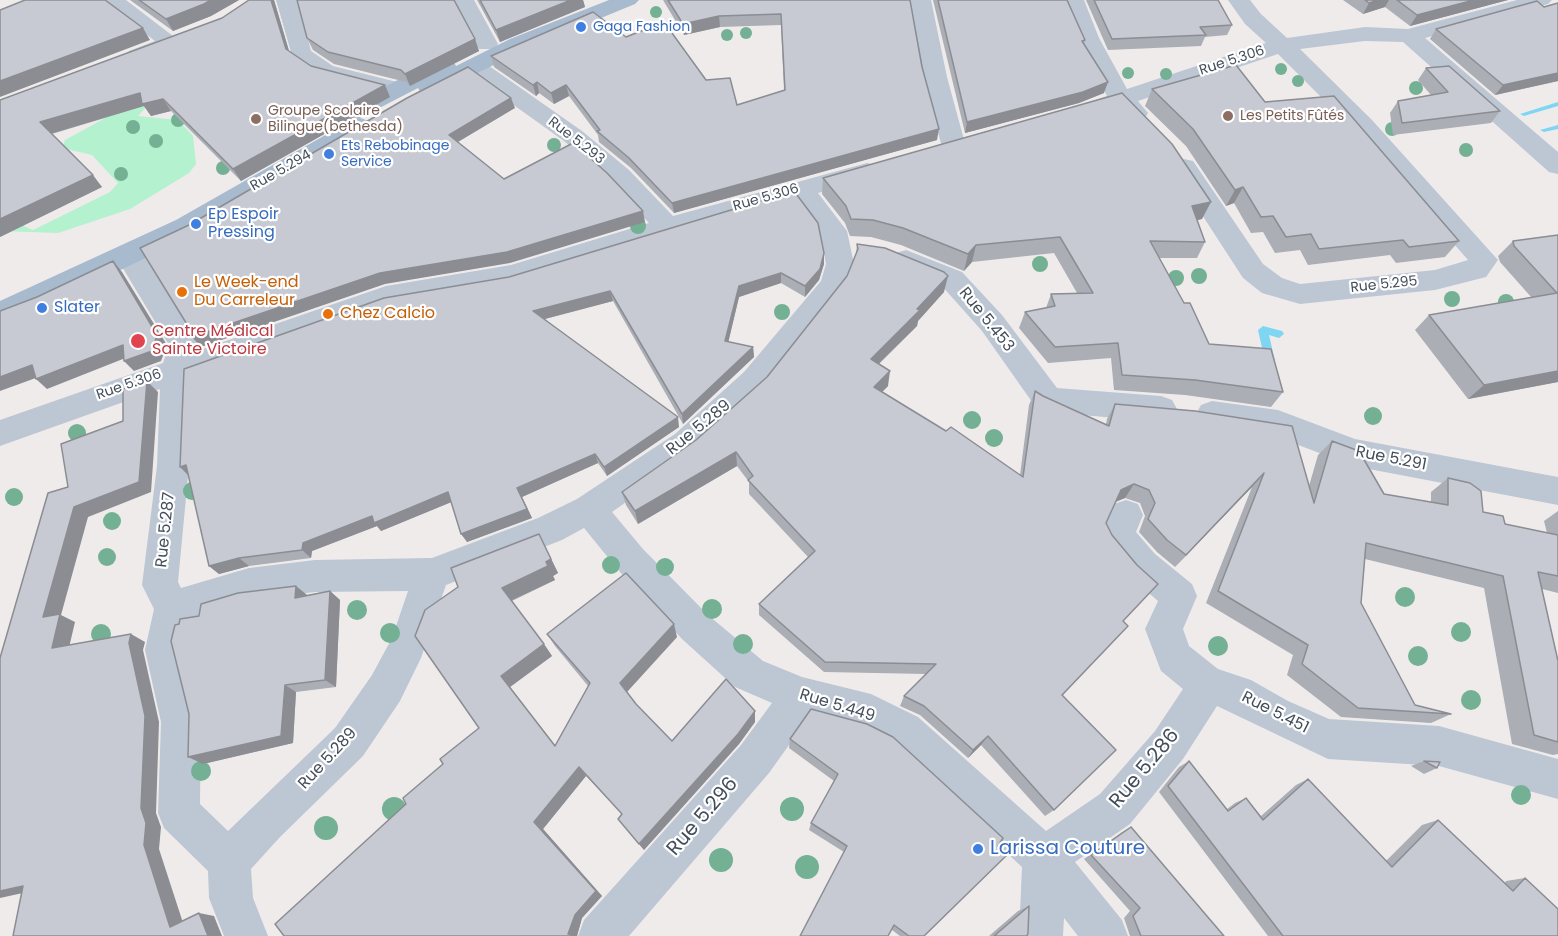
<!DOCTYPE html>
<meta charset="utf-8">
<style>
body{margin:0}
canvas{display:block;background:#efebeb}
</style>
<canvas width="1558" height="936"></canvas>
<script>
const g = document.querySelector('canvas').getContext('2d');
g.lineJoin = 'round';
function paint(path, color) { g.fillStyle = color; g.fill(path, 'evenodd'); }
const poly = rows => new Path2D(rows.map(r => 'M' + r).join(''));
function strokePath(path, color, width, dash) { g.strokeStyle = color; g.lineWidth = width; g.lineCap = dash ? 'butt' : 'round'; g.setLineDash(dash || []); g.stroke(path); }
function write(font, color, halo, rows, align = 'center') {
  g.font = font + ' Poppins,sans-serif'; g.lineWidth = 4.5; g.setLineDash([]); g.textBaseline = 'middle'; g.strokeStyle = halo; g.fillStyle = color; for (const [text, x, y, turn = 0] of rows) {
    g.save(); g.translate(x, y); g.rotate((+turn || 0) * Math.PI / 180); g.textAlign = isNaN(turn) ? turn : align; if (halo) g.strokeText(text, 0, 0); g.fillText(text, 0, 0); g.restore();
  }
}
const green = poly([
 [151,102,138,116,178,120,193,136,196,164,189,173,130,209,58,233,0,231,0,216,33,230,110,192,118,183,92,155,62,148,65,140,120,110]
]);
const stream = poly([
 [1558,102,1558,106,1524,116,1520,114,1558,102],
 [1558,125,1558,129,1544,132,1540,130,1558,125],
 [1263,326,1282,331,1284,334,1279,338,1269,335,1275,361,1270,365,1265,361,1258,330,1263,326]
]);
const minor = poly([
 [101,0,126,0,182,43,179,48,145,61,129,61,126,56,129,51,155,41,101,0],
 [276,0,298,0,311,51,333,66,405,84,409,89,405,94,397,96,317,76,293,59,276,0],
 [452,0,474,0,498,44,495,49,479,49,452,0],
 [909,0,931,0,947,77,966,147,963,153,954,155,945,153,942,147,923,77,909,0],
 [1062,0,1084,0,1099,38,1127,89,1266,43,1245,24,1228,0,1250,0,1261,14,1287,38,1365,27,1408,29,1517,0,1552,0,1548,4,1425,38,1558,152,1558,174,1549,172,1403,42,1365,41,1300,49,1372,120,1498,260,1486,277,1435,290,1300,304,1262,293,1243,278,1171,167,1175,161,1184,159,1193,161,1263,264,1282,278,1300,284,1435,270,1468,260,1354,130,1278,54,1138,101,1148,113,1145,118,1136,120,1127,118,1118,108,1082,119,1074,117,1070,112,1074,107,1107,96,1077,38,1062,0],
 [474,59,482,61,582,131,629,170,673,216,867,163,876,165,880,171,876,177,818,193,847,231,854,264,844,291,806,342,766,390,697,452,612,512,643,549,708,615,763,661,802,677,871,694,918,717,1046,831,1100,794,1155,731,1183,689,1161,671,1145,629,1158,601,1129,576,1105,546,1100,535,1114,504,1126,500,1138,504,1143,515,1136,532,1155,554,1192,584,1197,596,1183,629,1189,646,1218,669,1251,680,1288,701,1329,719,1439,726,1558,759,1558,799,1439,766,1328,759,1217,706,1183,759,1130,824,1075,862,1122,920,1128,936,1078,936,1064,918,1063,936,1019,936,1022,867,890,745,865,732,809,717,769,773,629,936,578,936,584,920,741,745,772,703,735,687,682,639,619,571,584,528,562,540,446,585,421,658,400,701,363,756,280,837,251,869,253,898,268,936,224,936,209,898,208,871,164,828,158,813,161,722,145,650,154,609,142,585,157,466,160,389,0,446,0,420,163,363,169,345,115,255,119,248,129,245,139,248,195,337,199,345,197,351,386,286,511,265,649,223,611,182,564,141,466,71,463,66,466,61,474,59],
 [795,199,820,233,826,264,821,281,744,372,675,434,577,499,538,518,432,558,315,560,249,568,181,588,178,582,189,466,191,377,389,306,512,285,795,199],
 [408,591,392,638,372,675,335,728,228,831,200,804,201,722,183,650,189,619,249,600,315,592,408,591],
 [906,250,962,272,1002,315,1057,388,1161,396,1172,400,1177,409,1172,418,1161,422,1048,412,1037,409,982,331,942,286,896,267,892,260,896,253,906,250],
 [1212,401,1278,410,1355,439,1558,477,1558,505,1353,466,1275,436,1201,423,1196,414,1201,405,1212,401]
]);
const major = poly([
 [609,0,639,0,635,4,526,49,437,93,429,95,421,93,418,88,360,118,369,121,372,126,369,131,196,234,47,305,0,324,0,301,176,220,350,121,341,119,338,114,341,109,437,60,453,60,456,66,510,39,609,0]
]);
const trees = [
 [656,12,6],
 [668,27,6],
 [746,33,6],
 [727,35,6],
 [1281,69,6],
 [1128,73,6],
 [1166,74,6],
 [1298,81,6],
 [1416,88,7],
 [178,120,7],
 [133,127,7],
 [1392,129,7],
 [156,141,7],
 [554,145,7],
 [1466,150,7],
 [223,168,7],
 [121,174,7],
 [638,226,8],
 [1040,264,8],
 [1199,276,8],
 [1176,278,8],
 [1452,299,8],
 [1506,302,8],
 [782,312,8],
 [1373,416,9],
 [972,420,9],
 [77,433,9],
 [994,438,9],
 [192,491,9],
 [14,497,9],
 [112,521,9],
 [107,557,9],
 [611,565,9],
 [665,567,9],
 [1405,597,10],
 [712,609,10],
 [357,610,10],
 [1461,632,10],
 [390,633,10],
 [101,634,10],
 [743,644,10],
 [1218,646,10],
 [1418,656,10],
 [1471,700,10],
 [201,771,10],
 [1521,795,10],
 [394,809,12],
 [792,809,12],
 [326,828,12],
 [721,860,12],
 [807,867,12]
];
const wall = poly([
 [130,0,239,0,211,16,173,31],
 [249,0,274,0,289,51,311,66,390,97,241,181,171,111,151,116,144,106,52,134,102,187,0,237,0,100,222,18],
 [477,0,583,0,585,7,500,42],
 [663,0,910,0,937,140,674,213,631,168,599,142,598,135,569,96,554,104,539,93,536,96,494,67,491,56,626,37,706,80,737,105,784,90,781,25,720,27,684,35],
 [933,0,1067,0,1085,40,1084,44,1104,93,1079,103,965,133],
 [1086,0,1218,0,1232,25,1227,35,1205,37,1201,46,1108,50],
 [1343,0,1508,0,1410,26,1385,7,1363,14],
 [1558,3,1558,81,1495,95,1430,39,1436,29,1544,7],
 [307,38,475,39,479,51,410,86,406,82,334,64,313,50],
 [1426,68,1500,111,1491,123,1393,135,1390,113,1398,101,1431,95,1418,80],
 [1152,89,1265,102,1459,241,1445,257,1396,263,1390,255,1308,265,1300,250,1275,253,1263,232,1251,233,1234,203,1226,206,1186,146,1145,106],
 [823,178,1202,219,1197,220,1205,242,1197,258,1159,258,1184,303,1209,344,1283,392,1271,407,1185,395,1114,390,1111,358,1048,363,1019,328,1025,312,1046,308,1051,294,1077,293,1054,253,972,262,964,271,901,245,871,237,850,236,845,223,822,194],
 [1558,235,1558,382,1468,399,1415,330,1429,315,1532,298,1500,262,1498,256,1513,241],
 [857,244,944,292,918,321,917,326,879,364,888,386,882,392,946,431,1020,475,1029,405,1035,391,1043,396,1106,424,1107,419,1115,404,1309,486,1318,455,1332,441,1384,494,1431,502,1431,492,1448,478,1483,512,1505,524,1547,533,1544,521,1558,511,1558,593,1542,589,1558,661,1558,754,1553,755,1512,744,1484,588,1365,559,1361,603,1415,705,1451,714,1431,723,1341,717,1287,675,1293,655,1206,603,1252,487,1175,567,1157,552,1139,532,1145,516,1140,503,1125,498,1116,502,1106,523,1112,535,1148,595,1123,621,1118,637,1063,695,1054,810,1045,816,981,745,968,758,920,715,900,706,904,696,926,674,824,672,759,615,759,604,808,557,749,494,749,482,737,466,638,524,626,505,622,492,696,440,767,377,847,276,856,254],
 [824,264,819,280,805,297,781,283,739,297,728,342,753,347,754,357,683,424,613,301,545,319,679,427,607,476,598,463,522,497,532,518,467,542,451,502,381,531,377,526,312,551,311,558,249,566,219,574,209,566,384,298],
 [539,534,558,573,553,576,555,580,512,601,544,644,552,656,510,687,555,745,588,686,555,646,547,634,677,637,627,692,636,704,672,741,755,711,755,722,739,744,644,850,618,819,622,814,586,776,543,829,602,896,582,918,577,936,284,936,443,764,479,728,415,636],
 [296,586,307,595,330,591,340,600,336,687,296,692,293,743,203,764,189,714,179,624,199,616],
 [811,709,924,936,900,936,892,930,844,852,809,830,811,823,834,781,789,748,790,739],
 [1189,761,1227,809,1235,803,1246,798,1261,816,1296,785,1308,779,1386,861,1422,825,1438,820,1505,883,1506,881,1525,878,1558,936,1268,936,1159,792,1179,767],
 [1424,761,1437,768,1424,774,1411,766],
 [1131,827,1224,936,1130,936,1124,918,1130,911,1084,859,1122,832],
 [1029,906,1027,936,989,936,1018,911]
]);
const shadedWall = poly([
 [211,0,239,0,211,16,173,31,166,19],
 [271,0,274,0,292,61,286,49],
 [571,0,583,0,585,7,500,42,496,30],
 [1378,0,1389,0,1385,7,1363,14,1369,3],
 [1474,0,1508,0,1410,26,1417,15],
 [719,16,720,27,684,35,683,24],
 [143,28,150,40,0,97,0,81],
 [475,39,479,51,410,86,405,74],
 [1558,73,1558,81,1495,95,1503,85],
 [537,82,539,93,536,96,533,85],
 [1108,82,1104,93,1079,103,965,133,967,122],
 [385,85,390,97,241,181,233,169],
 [566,85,569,96,554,104,551,93],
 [140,93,163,99,171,111,151,116,144,106,50,134,40,122],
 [511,98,515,108,453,145,449,135],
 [939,129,937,140,674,213,672,203],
 [93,175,102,187,0,237,0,219],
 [1243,187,1234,203,1226,206,1235,190],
 [1211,202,1202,219,1184,223,1192,206],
 [643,211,645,222,510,263,385,284,201,347,192,337,380,273],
 [976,245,972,262,964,271,968,254],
 [824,253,824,264,819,280,805,297,805,286],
 [113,261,122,272,167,345,161,361,134,371,124,361,152,351],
 [781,273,781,283,739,297,726,352,725,341,739,286],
 [948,276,944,292,918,321,917,326,868,374,871,359],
 [610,291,613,301,537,321,533,311],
 [123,345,133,355,47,389,36,379],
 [753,347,754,357,683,424,682,414],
 [32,365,44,375,0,391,0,377],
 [890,371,888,386,872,402,874,387],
 [1558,371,1558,382,1468,399,1484,385],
 [147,381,158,392,151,492,88,517,61,615,75,622,67,656,52,648,43,617,74,507],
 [678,417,679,427,607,476,604,467],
 [736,452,737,466,638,524,635,511],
 [595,454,598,463,522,497,532,518,467,542,461,534,517,488],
 [186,465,190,477,180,467],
 [1264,473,1252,487,1175,567,1186,555],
 [1134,484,1125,498,1112,503,1121,490],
 [448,492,454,501,381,531,377,526,312,551,311,558,302,550,303,543,372,516],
 [539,534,558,573,553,576,546,562],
 [239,558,249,566,219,574,209,566],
 [548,566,555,580,510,601,502,588],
 [296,586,307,595,295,598],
 [330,591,340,600,336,687,325,680],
 [674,624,677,637,625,694,620,683],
 [131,634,145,642,143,650,159,722,156,813,161,827,159,849,185,929,170,927,144,845,129,643],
 [544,644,552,656,510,687,501,676],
 [285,685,296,692,293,743,203,764,188,757],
 [755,711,755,722,739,744,644,850,639,844],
 [988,736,981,745,968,758,973,750],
 [579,767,586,776,543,829,602,896,582,918,577,936,573,936,568,934,534,822],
 [23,886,41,889,0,898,0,891],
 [199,913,214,916,222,936,208,936]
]);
const building = poly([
 [25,0,105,0,143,28,0,81,0,10,25,0],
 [139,0,211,0,204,4,166,19,139,0],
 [249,0,271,0,286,49,311,66,385,85,233,169,163,99,142,104,140,93,40,122,93,175,0,219,0,100,222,18,249,0],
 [297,0,454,0,475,39,405,74,401,70,328,52,307,38,297,0],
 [480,0,571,0,496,30,480,0],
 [668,0,910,0,922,67,939,129,672,203,629,158,597,131,600,130,566,85,551,93,537,82,533,85,491,56,593,12,626,37,664,22,706,80,730,78,737,105,785,90,781,14,719,16,683,24,668,0],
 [938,0,1067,0,1085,40,1082,41,1108,82,1083,92,967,122,938,0],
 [1094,0,1218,0,1232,25,1200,27,1206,35,1112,39,1094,0],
 [1365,0,1378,0,1369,3,1365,0],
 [1397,0,1474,0,1417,15,1397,0],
 [1537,1,1544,7,1558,3,1558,73,1503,85,1436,29,1537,1],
 [1236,65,1265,102,1334,96,1459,241,1409,247,1403,240,1319,249,1311,234,1286,237,1273,216,1261,217,1243,187,1235,190,1193,129,1152,89,1236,65],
 [1449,66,1500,111,1402,123,1398,101,1448,92,1426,68,1449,66],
 [468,67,511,98,449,135,504,179,573,143,607,173,643,211,507,252,380,273,192,337,188,326,140,248,189,225,407,98,468,67],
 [1122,93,1172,144,1211,202,1192,206,1205,242,1150,241,1184,303,1190,303,1209,344,1271,349,1283,392,1195,380,1122,375,1118,343,1055,347,1025,312,1055,306,1051,294,1093,293,1060,237,976,245,968,254,903,228,873,220,851,219,846,206,823,178,1122,93],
 [794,191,818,223,824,253,820,269,805,286,781,273,739,286,725,341,753,347,682,414,610,291,533,311,678,417,604,467,595,454,517,488,527,509,461,534,448,492,374,523,372,516,303,543,302,550,239,558,209,566,186,465,180,467,184,369,384,298,509,277,794,191],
 [1558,235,1558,371,1484,385,1429,315,1557,293,1514,246,1513,241,1558,235],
 [857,244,885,248,944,272,948,276,917,309,920,310,871,359,890,371,874,387,946,431,951,427,1023,477,1035,391,1043,396,1109,426,1115,404,1195,411,1292,426,1314,503,1332,441,1359,451,1384,494,1448,505,1448,478,1470,483,1481,491,1483,512,1503,516,1505,524,1558,535,1558,576,1538,572,1558,661,1558,742,1534,735,1503,576,1366,543,1361,603,1415,705,1451,714,1358,708,1302,664,1308,645,1218,591,1264,473,1186,555,1167,540,1148,519,1155,503,1149,490,1134,484,1121,490,1106,523,1112,535,1137,565,1158,584,1123,621,1128,626,1062,695,1116,750,1054,810,988,736,973,750,924,706,904,696,936,664,825,662,759,604,815,551,748,480,753,476,736,452,635,511,622,492,696,440,767,377,847,276,858,249,857,244],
 [113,261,157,335,152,351,124,361,123,345,36,379,32,365,0,377,0,311,37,297,113,261],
 [147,381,139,482,74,507,43,617,60,614,52,648,131,634,129,643,145,716,141,808,146,823,144,845,170,927,199,913,208,936,214,936,13,936,23,886,0,891,0,658,48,493,68,487,61,444,123,421,123,389,147,381],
 [539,534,551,559,546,562,548,566,502,588,544,644,501,676,555,746,590,683,547,634,626,573,674,624,620,683,636,704,672,741,726,679,755,711,738,734,639,844,618,819,622,814,579,767,534,822,596,891,575,915,568,934,575,935,574,936,284,936,275,924,406,804,403,798,443,764,440,759,479,728,415,636,425,610,458,587,451,568,539,534],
 [296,586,295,598,330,591,325,680,285,685,281,736,188,757,189,714,171,641,175,625,179,624,180,619,199,616,201,604,238,593,296,586],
 [811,709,867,724,893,737,1003,838,998,846,1008,854,924,936,909,936,894,925,888,936,800,936,847,846,811,823,838,774,790,739,811,709],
 [1189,761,1228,811,1246,798,1263,820,1308,779,1392,867,1438,820,1513,891,1525,878,1558,909,1558,936,1283,936,1168,786,1189,761],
 [1424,761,1440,762,1437,768,1424,761],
 [1131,827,1224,936,1141,936,1133,916,1140,908,1091,855,1131,827],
 [1029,906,1028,933,1027,936,994,936,1029,906]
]);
const markers = [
 [581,27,6,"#3f7fe0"],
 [1228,116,6,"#8d6e63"],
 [256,119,6,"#8d6e63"],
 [329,154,6,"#3f7fe0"],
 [196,224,6,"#3f7fe0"],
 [182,292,6,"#e8710a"],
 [42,308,6,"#3f7fe0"],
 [328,314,6,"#e8710a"],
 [138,341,8,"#e0444e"],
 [978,849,6,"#3f7fe0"]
];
const farShopnames = [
 ["Gaga Fashion",593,27],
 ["Ets Rebobinage",341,146],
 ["Service",341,162]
];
const farStreetnames = [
 ["Rue 5.306",1232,61,-18],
 ["Rue 5.293",576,141,38],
 ["Rue 5.294",281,171,-30],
 ["Rue 5.306",766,198,-16],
 ["Rue 5.295",1384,285,-6],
 ["Rue 5.306",129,385,-19]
];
const farEducationnames = [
 ["Groupe Scolaire",268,111],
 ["Bilingue(bethesda)",268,127],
 ["Les Petits Fûtés",1240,116]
];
const shopNames = [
 ["Ep Espoir",208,215],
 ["Pressing",208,233],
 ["Slater",54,308]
];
const foodNames = [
 ["Le Week-end",194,283],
 ["Du Carreleur",194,301],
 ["Chez Calcio",340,314]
];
const streetNames = [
 ["Rue 5.453",986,320,51],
 ["Rue 5.289",699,428,-39],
 ["Rue 5.291",1391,459,11],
 ["Rue 5.287",166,530,-84],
 ["Rue 5.449",837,706,17],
 ["Rue 5.451",1275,713,27],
 ["Rue 5.289",328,759,-47]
];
const healthNames = [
 ["Centre Médical",152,332],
 ["Sainte Victoire",152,350]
];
const nearStreetnames = [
 ["Rue 5.286",1145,769,-50],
 ["Rue 5.296",703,817,-49]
];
const nearShopnames = [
 ["Larissa Couture",990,849]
];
paint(green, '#b4f1ce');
paint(stream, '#7ed6f2');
paint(minor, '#bdc7d3');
paint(major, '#a8bace');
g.fillStyle = '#74b093';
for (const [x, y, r] of trees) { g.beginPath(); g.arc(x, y, r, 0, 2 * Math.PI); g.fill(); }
paint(wall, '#abaeb5');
paint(shadedWall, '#8b8d93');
paint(building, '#c7cad2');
strokePath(building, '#8b8d93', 1.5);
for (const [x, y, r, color] of markers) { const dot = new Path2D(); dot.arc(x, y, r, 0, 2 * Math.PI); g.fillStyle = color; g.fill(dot); strokePath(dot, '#fff', 2); }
write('14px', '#366cbe', '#fff', farShopnames, 'left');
write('14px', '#434e5a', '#fff', farStreetnames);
write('14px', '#785e54', '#fff', farEducationnames, 'left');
write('16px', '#366cbe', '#fff', shopNames, 'left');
write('16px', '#c56008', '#fff', foodNames, 'left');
write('16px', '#434e5a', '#fff', streetNames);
write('16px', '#be3a42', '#fff', healthNames, 'left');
write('20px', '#434e5a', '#fff', nearStreetnames);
write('20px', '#366cbe', '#fff', nearShopnames, 'left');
</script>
